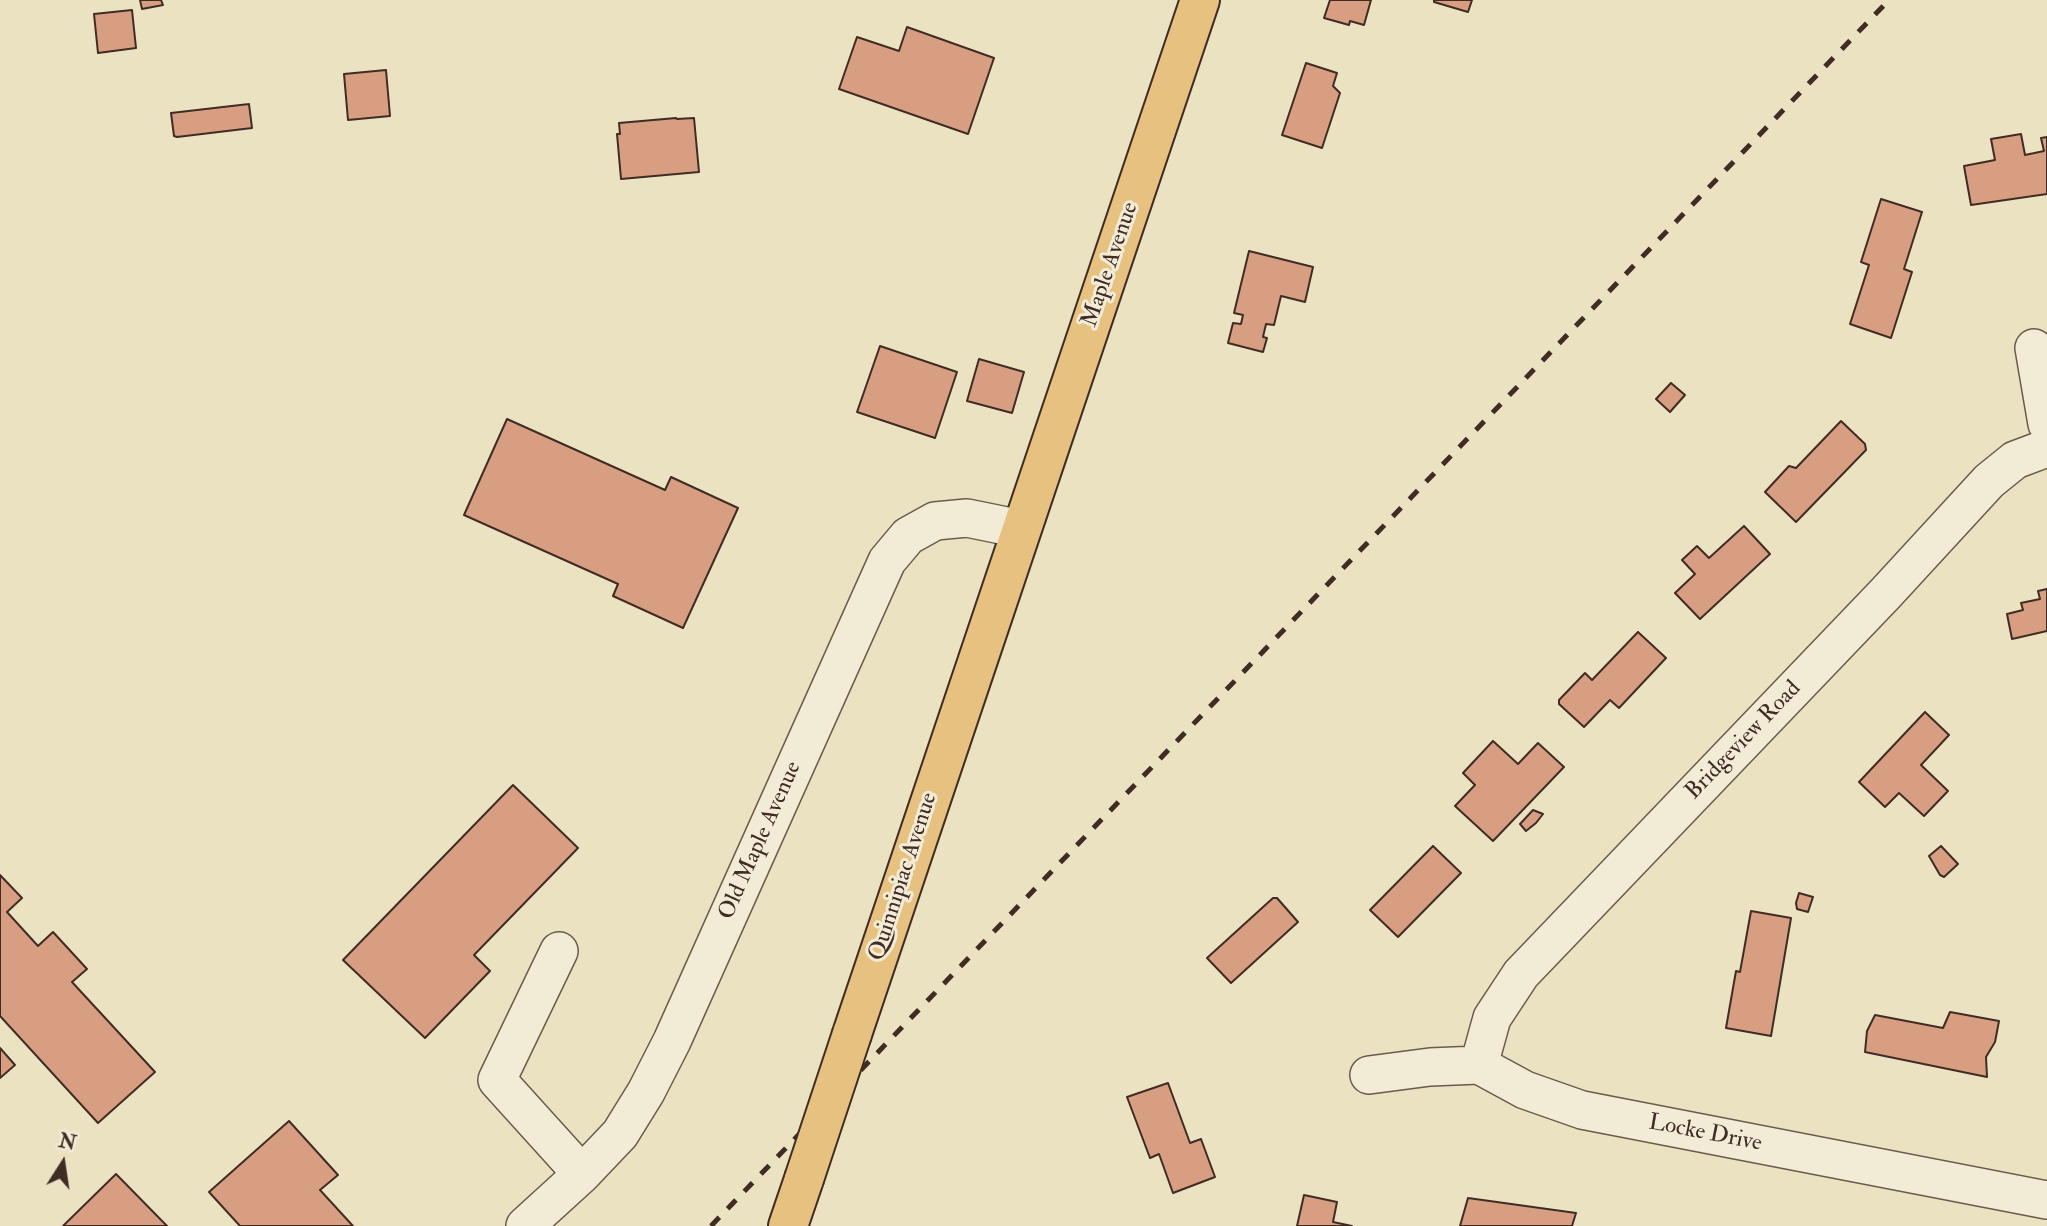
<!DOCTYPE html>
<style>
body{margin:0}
#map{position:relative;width:2047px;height:1226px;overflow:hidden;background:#ebe2c1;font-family:"IM FELL Double Pica",serif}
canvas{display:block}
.north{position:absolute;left:28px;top:1128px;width:70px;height:70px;-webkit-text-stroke:5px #f2ecd7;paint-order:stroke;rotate:12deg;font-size:19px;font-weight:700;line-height:28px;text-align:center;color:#412c25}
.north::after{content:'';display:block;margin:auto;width:24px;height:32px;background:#412c25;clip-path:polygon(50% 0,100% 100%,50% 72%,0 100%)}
</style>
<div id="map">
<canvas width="2047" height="1226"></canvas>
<div class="north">N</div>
</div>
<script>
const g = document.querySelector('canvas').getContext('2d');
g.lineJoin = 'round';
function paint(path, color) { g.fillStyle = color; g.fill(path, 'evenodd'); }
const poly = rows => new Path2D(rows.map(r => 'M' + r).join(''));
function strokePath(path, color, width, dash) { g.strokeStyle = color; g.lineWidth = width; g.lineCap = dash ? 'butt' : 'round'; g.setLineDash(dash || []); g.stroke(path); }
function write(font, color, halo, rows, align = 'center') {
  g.font = font + ' "IM FELL Double Pica",serif'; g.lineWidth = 6; g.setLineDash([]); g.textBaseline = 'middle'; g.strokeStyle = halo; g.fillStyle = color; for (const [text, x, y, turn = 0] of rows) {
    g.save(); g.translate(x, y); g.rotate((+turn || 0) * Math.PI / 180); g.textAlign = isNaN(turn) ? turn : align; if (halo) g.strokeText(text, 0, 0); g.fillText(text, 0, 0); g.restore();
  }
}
const building = poly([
 [140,0,161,0,163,5,142,9,140,0],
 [1330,0,1371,0,1364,25,1350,21,1349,25,1324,18,1330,0],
 [1434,0,1472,0,1468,12,1434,2,1434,0],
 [132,10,136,48,98,53,94,14,132,10],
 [907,27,994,58,968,134,839,89,857,37,899,51,907,27],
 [1306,63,1337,73,1333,86,1340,93,1322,148,1282,135,1306,63],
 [386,70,390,116,348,120,344,74,386,70],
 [249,104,252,128,177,137,174,136,171,113,249,104],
 [676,118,677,119,694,118,699,172,621,179,617,134,620,134,619,123,676,118],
 [2021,134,2025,155,2044,151,2041,138,2047,137,2047,194,1971,205,1964,166,1995,160,1991,139,2021,134],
 [1881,199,1922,212,1904,269,1912,272,1891,338,1850,324,1869,265,1861,262,1881,199],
 [1249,251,1313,267,1305,302,1281,296,1274,325,1266,324,1263,337,1267,338,1263,352,1228,343,1233,323,1241,324,1243,315,1234,313,1249,251],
 [880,346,957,372,935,438,857,412,880,346],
 [979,359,1024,372,1012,413,967,401,979,359],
 [1671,383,1685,395,1670,412,1656,399,1671,383],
 [507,419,665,490,671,477,738,508,683,628,613,596,618,584,464,515,507,419],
 [1841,421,1865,444,1866,450,1796,522,1765,492,1789,466,1796,468,1841,421],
 [1744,526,1770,554,1700,619,1675,593,1695,574,1682,560,1697,546,1709,558,1744,526],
 [2047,589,2047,631,2012,639,2007,614,2023,610,2021,603,2040,599,2038,591,2047,589],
 [1638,632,1666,658,1619,708,1610,700,1584,727,1559,704,1559,700,1585,673,1592,680,1638,632],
 [1925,712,1949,735,1921,765,1948,791,1924,816,1899,793,1885,807,1859,782,1925,712],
 [1493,741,1518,764,1538,743,1564,767,1493,841,1455,806,1475,785,1463,773,1493,741],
 [513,785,578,848,474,955,490,971,425,1038,343,960,513,785],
 [1533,810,1543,814,1536,823,1526,831,1520,824,1533,810],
 [1433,846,1461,873,1398,937,1370,910,1433,846],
 [1941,846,1958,864,1944,877,1940,875,1929,856,1941,846],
 [0,875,22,898,7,912,38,946,53,932,87,969,72,982,155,1072,98,1123,0,1016,0,875],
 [1799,893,1813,897,1808,912,1797,909,1796,903,1799,893],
 [1273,898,1277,898,1298,922,1231,983,1207,958,1273,898],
 [1751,911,1791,918,1771,1036,1726,1028,1736,971,1740,972,1751,911],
 [1950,1012,1999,1021,1995,1042,1986,1057,1987,1077,1865,1052,1867,1031,1875,1015,1943,1028,1950,1012],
 [0,1048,15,1065,0,1078,0,1048],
 [1168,1083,1190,1143,1201,1139,1215,1177,1173,1193,1159,1154,1150,1158,1127,1097,1168,1083],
 [289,1121,338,1175,320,1190,353,1226,240,1226,209,1192,289,1121],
 [116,1174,167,1226,63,1226,116,1174],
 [1304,1195,1337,1202,1333,1222,1352,1226,1297,1226,1304,1195],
 [1468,1198,1576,1213,1572,1226,1460,1226,1468,1198]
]);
const minor = poly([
 [2034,348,2047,424],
 [559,951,497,1080,582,1174],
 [1479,1065,1492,1018,1521,974,1886,593,1989,481,2015,460,2047,448],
 [1369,1075,1430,1067,1479,1065,1525,1090,1582,1110,2047,1200],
 [525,1226,582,1174,620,1134,646,1092,672,1041,887,561,908,536,935,521,967,518,1021,529]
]);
const major = poly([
 [852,1034,1200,0],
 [788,1226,804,1179]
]);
const rail = poly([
 [711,1226,1889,0]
]);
const majorBridge = poly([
 [804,1179,852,1034]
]);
const streetNames = [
 ["Maple Avenue",1111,265,-71],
 ["Bridgeview Road",1744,741,-46],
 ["Old Maple Avenue",761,841,-66],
 ["Quinnipiac Avenue",904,877,-72],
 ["Locke Drive",1705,1134,11]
];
paint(building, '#d89e82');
strokePath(building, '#412c25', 2);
strokePath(minor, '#6c5a4c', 40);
strokePath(major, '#412c25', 42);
strokePath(minor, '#f2ecd7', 37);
strokePath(major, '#e6c180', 38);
strokePath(rail, '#412c25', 5, [12, 12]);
strokePath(majorBridge, '#412c25', 42, []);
strokePath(majorBridge, '#e6c180', 38);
write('23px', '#412c25', '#f2ecd7', streetNames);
</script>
